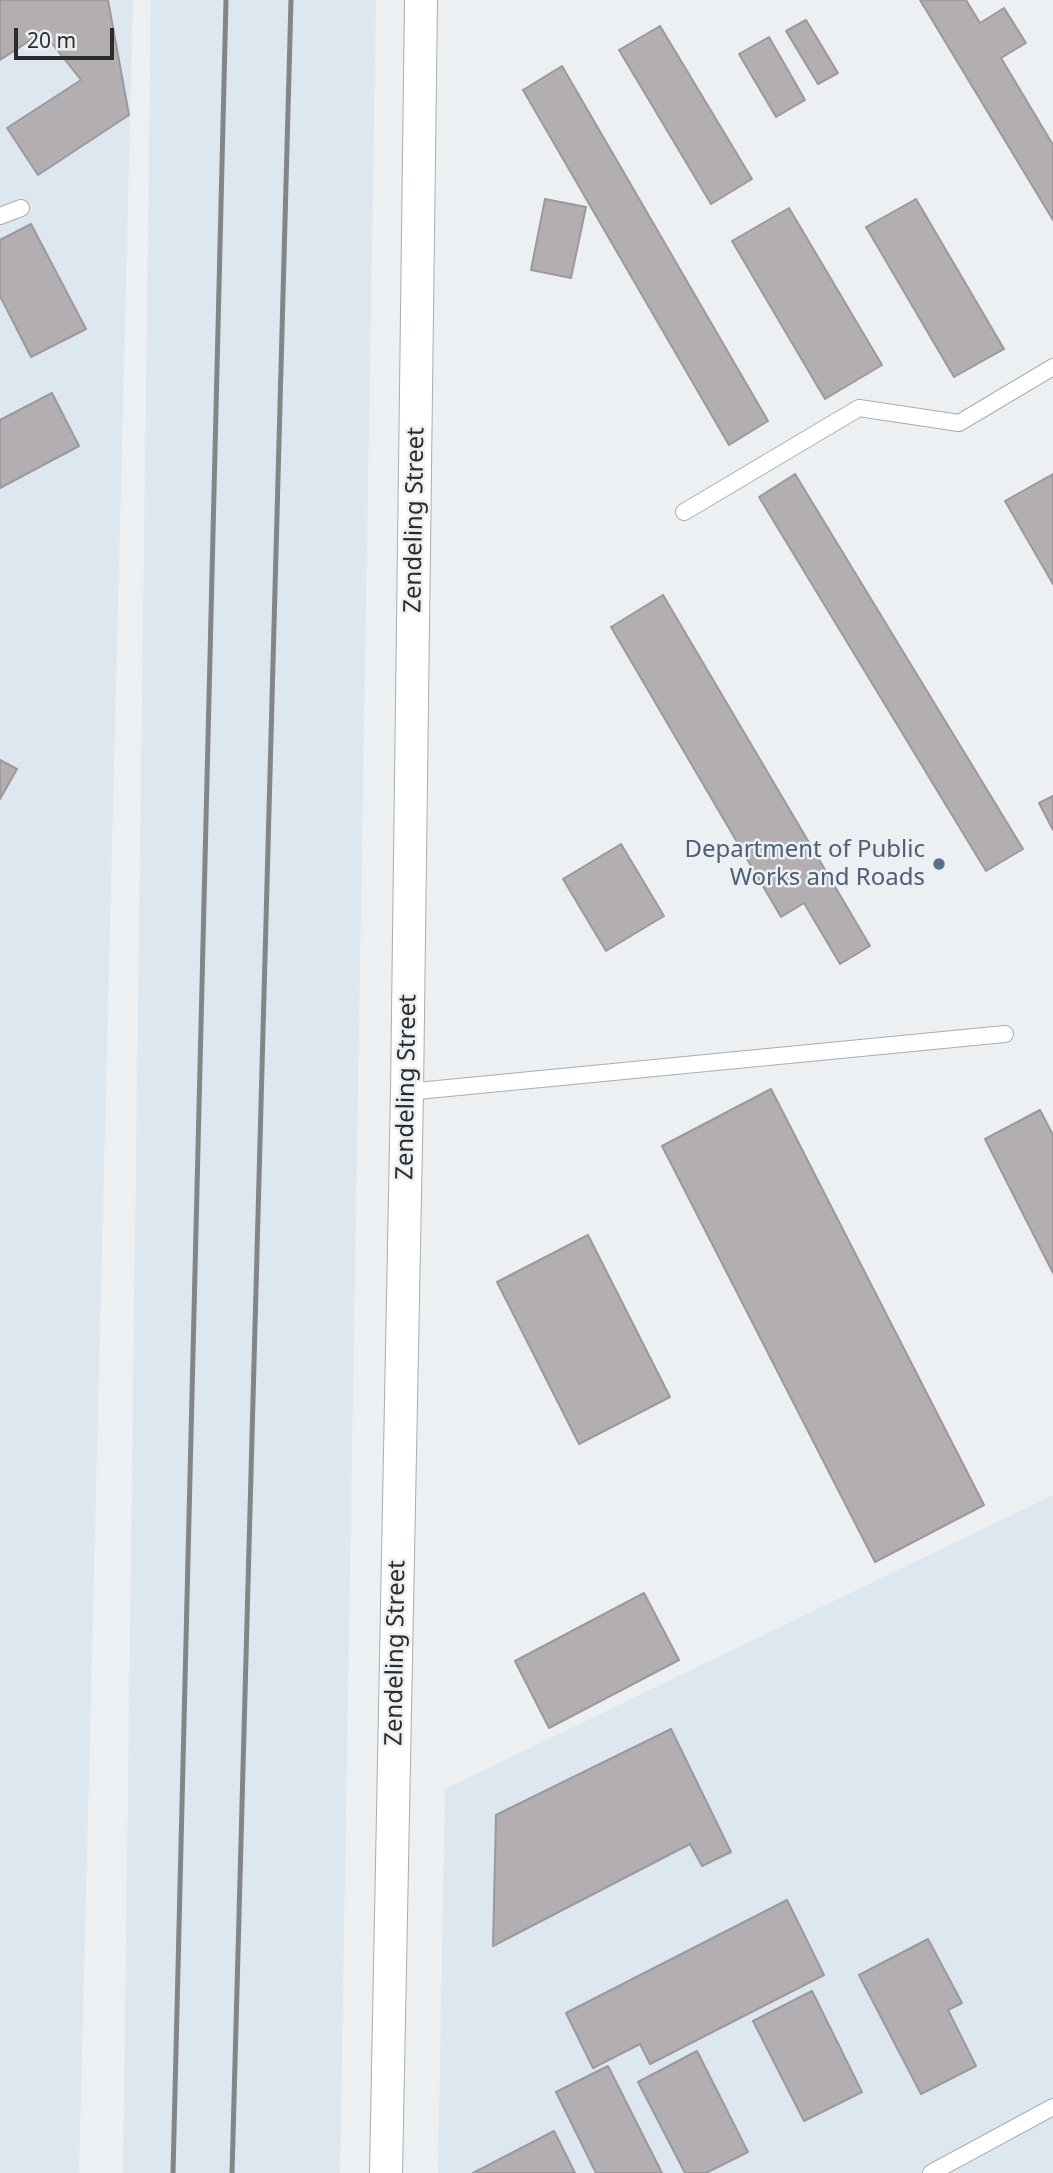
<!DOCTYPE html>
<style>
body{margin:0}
#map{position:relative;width:1053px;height:2173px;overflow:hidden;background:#ecf0f3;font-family:"Noto Sans",sans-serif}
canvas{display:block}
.scale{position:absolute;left:14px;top:28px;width:100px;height:32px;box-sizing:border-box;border:4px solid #2a2b2c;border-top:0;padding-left:9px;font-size:21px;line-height:24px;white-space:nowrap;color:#2a2b2c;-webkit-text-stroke:5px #ecf0f3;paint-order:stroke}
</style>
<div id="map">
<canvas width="1053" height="2173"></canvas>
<div class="scale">20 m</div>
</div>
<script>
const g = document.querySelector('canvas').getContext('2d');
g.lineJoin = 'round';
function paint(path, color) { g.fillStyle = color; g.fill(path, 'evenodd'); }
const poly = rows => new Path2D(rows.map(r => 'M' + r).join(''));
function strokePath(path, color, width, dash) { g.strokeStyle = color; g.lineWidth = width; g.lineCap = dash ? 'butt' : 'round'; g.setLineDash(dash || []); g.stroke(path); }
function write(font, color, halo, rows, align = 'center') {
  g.font = font + ' "Noto Sans",sans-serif'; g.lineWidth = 5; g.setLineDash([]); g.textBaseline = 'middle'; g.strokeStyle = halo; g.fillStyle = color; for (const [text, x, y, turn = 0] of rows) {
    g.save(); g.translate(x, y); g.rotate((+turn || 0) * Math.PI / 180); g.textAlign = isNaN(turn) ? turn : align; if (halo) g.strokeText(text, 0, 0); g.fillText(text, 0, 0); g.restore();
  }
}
const built = poly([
 [0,0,133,0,79,2173,0,2173],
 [151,0,376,0,340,2173,123,2173],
 [1053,1495,1053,2173,438,2173,445,1789]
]);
const building = poly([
 [0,0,108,0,129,115,38,175,7,128,81,80,43,32,0,60,0,0],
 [920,0,966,0,980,23,1004,8,1026,43,1001,58,1053,145,1053,220,920,0],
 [806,20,838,73,818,84,786,31,806,20],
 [660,26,752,179,711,204,619,50,660,26],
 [769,37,805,100,776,117,739,54,769,37],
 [562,66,768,421,729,445,523,90,562,66],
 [545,199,586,207,571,278,531,270,545,199],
 [916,199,1004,349,954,377,866,227,916,199],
 [789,208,882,365,825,399,732,241,789,208],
 [31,224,86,329,31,357,0,296,0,240,31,224],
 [52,393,79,446,0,488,0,420,52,393],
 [795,474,1023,849,986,871,759,497,795,474],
 [1053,474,1053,584,1005,501,1053,474],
 [663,595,870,946,840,964,804,903,781,917,611,627,663,595],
 [0,760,17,769,0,799,0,760],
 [1053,796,1053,830,1039,803,1053,796],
 [621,844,664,916,606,951,563,879,621,844],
 [771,1089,984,1505,875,1562,662,1146,771,1089],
 [1040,1110,1053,1135,1053,1273,985,1139,1040,1110],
 [588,1235,670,1397,579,1444,497,1282,588,1235],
 [644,1593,679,1660,549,1728,515,1661,644,1593],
 [671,1729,731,1852,702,1866,690,1844,493,1946,496,1815,671,1729],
 [787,1900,824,1975,650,2064,640,2044,593,2068,566,2013,787,1900],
 [928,1939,962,2003,948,2010,976,2066,921,2094,859,1975,928,1939],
 [812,1991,862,2092,804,2121,753,2021,812,1991],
 [697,2051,748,2152,706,2173,685,2173,638,2082,697,2051],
 [608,2066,662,2173,596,2173,556,2092,608,2066],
 [554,2131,575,2173,473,2173,554,2131]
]);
const service = poly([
 [0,216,21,208],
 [684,512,859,408,959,423,1053,367],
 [407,1092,1005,1034],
 [931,2173,1053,2107]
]);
const minor = poly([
 [386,2173,407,1092,421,0]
]);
const rail = poly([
 [173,2173,226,0],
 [232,2173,291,0]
]);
const markers = [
 [939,864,7,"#5c6f8a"]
];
const streetNames = [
 ["Zendeling Street",415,520,-89],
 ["Zendeling Street",407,1087,-89],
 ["Zendeling Street",396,1653,-89]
];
const serviceNames = [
 ["Department of Public",925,850],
 ["Works and Roads",925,878]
];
paint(built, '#dde7f0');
paint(building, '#b2aeb1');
strokePath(building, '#9c989b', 2);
strokePath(service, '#a9adaf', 18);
strokePath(minor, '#a9adaf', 34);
strokePath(service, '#fff', 16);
strokePath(minor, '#fff', 32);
strokePath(rail, '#838587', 5);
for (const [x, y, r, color] of markers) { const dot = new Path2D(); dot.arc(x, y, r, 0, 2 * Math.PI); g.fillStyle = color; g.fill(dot); strokePath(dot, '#ecf0f3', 2.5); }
write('24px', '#2a2b2c', '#ecf0f3', streetNames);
write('24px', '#4e5e75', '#ecf0f3', serviceNames, 'right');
</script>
